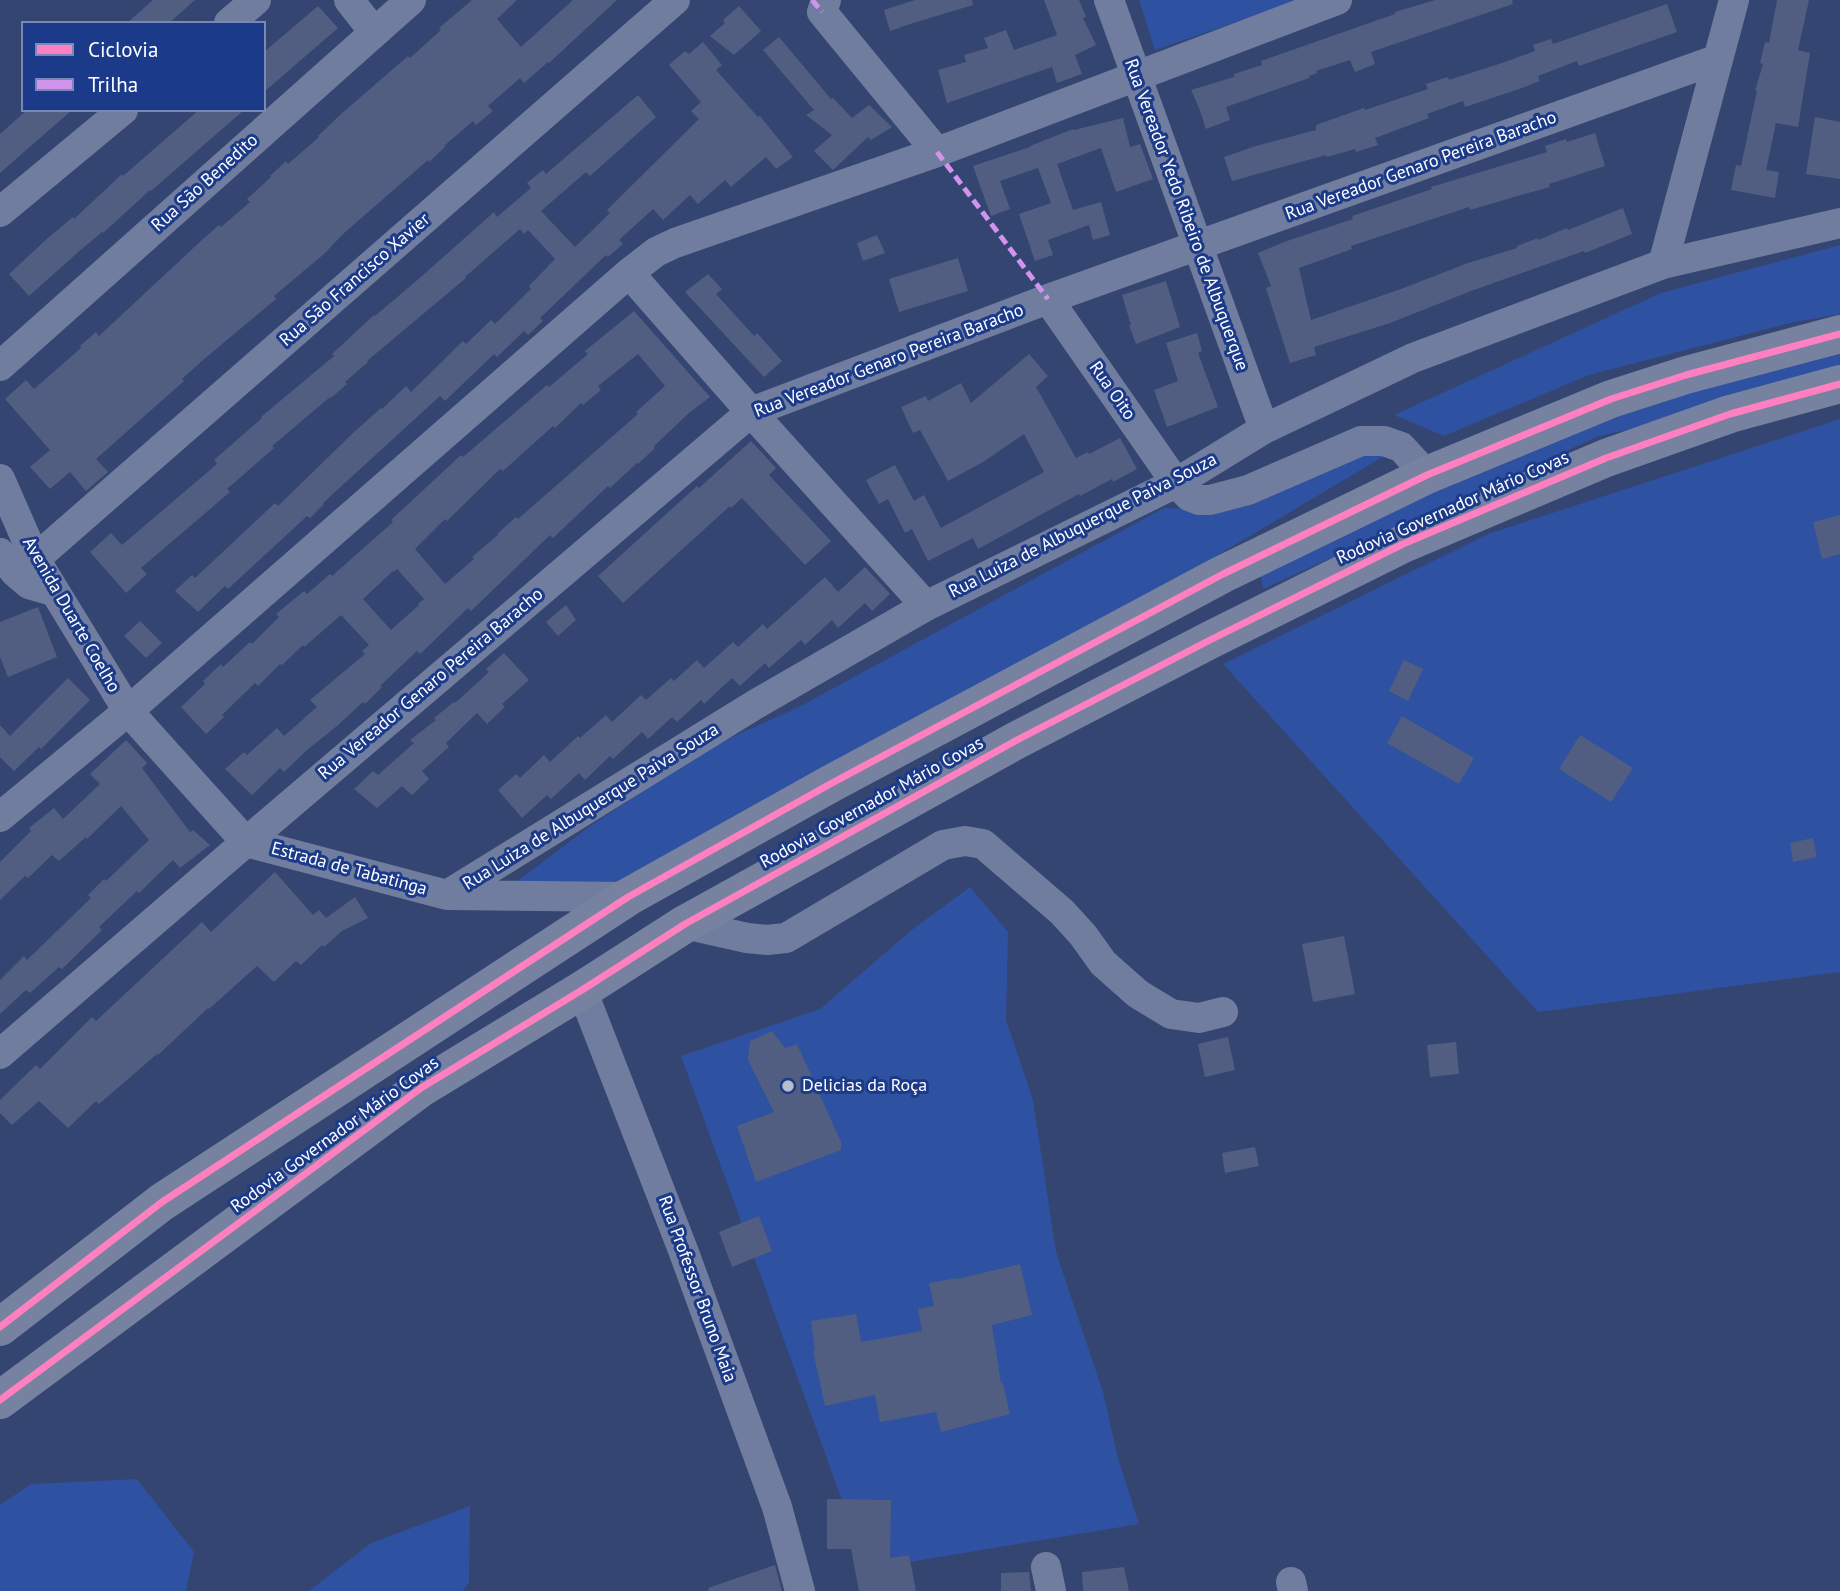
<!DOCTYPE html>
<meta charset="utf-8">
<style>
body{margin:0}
#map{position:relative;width:1840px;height:1591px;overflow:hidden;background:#344571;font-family:"PT Sans",sans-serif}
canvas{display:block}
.legend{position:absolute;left:21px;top:21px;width:245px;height:91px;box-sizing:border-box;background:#1b3a8a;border:2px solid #7689b9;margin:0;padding:9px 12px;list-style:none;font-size:21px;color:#fff}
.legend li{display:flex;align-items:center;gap:14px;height:35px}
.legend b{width:35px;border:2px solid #7689b9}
</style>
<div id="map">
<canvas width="1840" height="1591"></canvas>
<ul class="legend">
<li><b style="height:9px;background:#ff80c0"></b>Ciclovia</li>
<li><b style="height:9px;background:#d193ec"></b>Trilha</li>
</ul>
</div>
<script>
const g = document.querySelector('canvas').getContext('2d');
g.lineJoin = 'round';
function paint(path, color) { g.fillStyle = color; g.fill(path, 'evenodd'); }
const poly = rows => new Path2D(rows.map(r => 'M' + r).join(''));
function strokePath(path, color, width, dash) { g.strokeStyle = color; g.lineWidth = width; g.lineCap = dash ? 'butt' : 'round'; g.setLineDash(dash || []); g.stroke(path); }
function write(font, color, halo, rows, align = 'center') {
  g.font = font + ' "PT Sans",sans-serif'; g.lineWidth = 6; g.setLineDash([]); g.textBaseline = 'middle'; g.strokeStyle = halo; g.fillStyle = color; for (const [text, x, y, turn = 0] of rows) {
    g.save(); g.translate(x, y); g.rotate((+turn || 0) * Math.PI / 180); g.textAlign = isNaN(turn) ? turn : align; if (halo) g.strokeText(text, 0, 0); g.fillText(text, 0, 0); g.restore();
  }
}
const green = poly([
 [1139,0,1300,0,1155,50],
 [1840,245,1840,314,1794,322,1589,375,1444,436,1394,415,1661,293],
 [1840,337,1840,384,1599,436,1263,589,1255,542],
 [1840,419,1840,972,1538,1012,1223,664,1488,534],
 [1367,451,1386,455,858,769,628,897,498,896,589,827,712,746,799,707,1164,508,1219,510],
 [970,887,1008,932,1006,1020,1033,1100,1056,1252,1103,1392,1118,1458,1139,1524,867,1569,681,1056,820,1009,913,929],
 [137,1479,194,1552,186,1591,0,1591,0,1505,31,1484],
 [470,1506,469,1582,463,1591,309,1591,371,1543]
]);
const building = poly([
 [153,0,195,0,169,23,127,23],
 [472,0,517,0,497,19,521,47,573,0,617,0,549,63,548,62,524,83,520,78,488,106,493,111,476,125,473,121,444,146,445,147,429,162,428,160,343,234,324,254,274,296,276,299,203,360,182,379,184,381,96,459,108,472,86,491,70,472,50,489,30,467,50,450,5,399,26,380,34,389,81,348,80,346,96,332,99,336,203,239,219,225,221,227,250,202,247,199,271,177,270,176,286,161,288,164,319,137,318,136,341,114,408,56,410,58,441,30,439,28],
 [915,0,972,0,973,5,910,24,890,31,884,10],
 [1044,0,1079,0,1086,17,1083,18,1096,45,1075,55,1082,74,1057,83,1052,67,947,103,938,70,966,62,964,55,988,48,984,38,1006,30,1014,50,1057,35],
 [1435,0,1512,0,1513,4,1371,52,1375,64,1355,72,1350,60,1316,71,1317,73,1309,76,1309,78,1226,107,1230,120,1206,129,1199,108,1191,90,1234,77,1234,74,1262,65,1261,61,1395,14,1395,12],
 [1777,0,1809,0,1798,50,1810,53,1798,127,1776,123,1766,170,1779,172,1775,198,1731,190,1736,165,1741,166,1757,91,1755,91,1763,64,1760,63,1765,42,1769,43],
 [1667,4,1677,32,1579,66,1577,61,1538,76,1540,81,1522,88,1465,107,1463,101,1427,114,1429,118,1375,138,1378,145,1356,152,1355,149,1327,157,1326,155,1232,181,1224,157,1256,146,1316,130,1316,125,1364,108,1365,110,1428,89,1426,84,1448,77,1449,80,1505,62,1535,51,1533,45,1551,39,1553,44],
 [318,6,338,28,264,92,264,52],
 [739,6,761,31,734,55,710,36,725,23,723,20],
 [779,37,831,99,833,98,852,118,869,105,892,127,871,140,868,137,833,170,814,151,832,135,806,115,814,110,763,50],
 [703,42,722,65,716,70,758,117,760,116,793,157,776,169,766,157,731,187,725,180,698,204,690,195,663,220,653,209,619,240,623,244,608,257,606,255,540,318,543,321,528,335,524,331,497,357,494,354,445,401,440,396,323,503,324,504,310,518,307,516,228,589,225,586,198,612,175,591,192,575,195,578,275,503,278,506,354,432,381,408,382,409,406,386,411,392,463,341,466,344,491,320,495,324,531,289,529,286,555,259,528,230,524,234,520,229,465,277,466,278,367,361,368,362,345,382,347,384,331,398,330,397,272,446,274,448,227,489,230,492,141,568,147,574,126,593,90,552,111,533,122,545,217,464,214,460,262,418,261,417,334,356,332,354,374,315,375,316,422,276,494,212,497,217,531,188,527,183,543,170,546,174,638,95,656,117,590,176,586,172,541,211,575,247,610,213,607,210,699,119,691,111,701,102,669,65,685,51,689,54],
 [27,110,72,110,0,173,0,134],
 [199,110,244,110,151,191,150,190,103,233,102,232,76,254,29,296,9,274,49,237,73,217,74,219,122,174,123,176],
 [1815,117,1840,122,1840,179,1806,174],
 [1123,118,1130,147,1140,144,1153,179,1116,192,1101,148,1057,164,1073,210,1101,202,1110,235,1093,240,1089,225,1048,240,1053,255,1035,261,1019,214,1051,203,1038,168,1000,181,1010,209,991,216,973,166,1030,147,1030,146,1073,129,1074,130],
 [1595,133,1605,166,1549,184,1550,187,1521,195,1470,210,1469,207,1351,246,1352,249,1299,268,1311,320,1401,289,1468,263,1517,248,1517,246,1538,238,1538,240,1567,228,1568,230,1623,208,1632,234,1585,253,1584,251,1471,291,1390,323,1314,347,1316,355,1290,363,1266,288,1271,286,1258,253,1284,242,1353,219,1352,216,1432,189,1431,187,1547,152,1545,146,1566,139,1567,142],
 [877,235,885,253,863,261,857,243],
 [958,258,968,291,899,312,889,279],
 [708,274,722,289,716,294,754,336,757,333,782,361,764,377,685,292],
 [1166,281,1180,327,1136,344,1129,325,1131,325,1122,295],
 [634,311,710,397,689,413,654,446,655,448,638,464,637,463,610,488,608,486,553,538,550,535,471,611,468,608,420,654,417,651,380,686,382,687,365,704,363,702,337,726,307,750,284,772,280,768,252,795,225,769,244,752,247,755,277,728,284,736,317,707,310,700,365,654,362,651,369,645,341,615,304,647,303,645,282,665,280,664,258,686,255,683,222,715,224,717,206,734,181,707,205,684,203,681,221,664,223,667,250,642,252,644,279,617,276,614,304,591,307,594,330,574,332,576,393,522,391,520,461,455,463,457,547,385,549,387,588,354,585,351],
 [638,354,665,386,636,412,638,414,518,519,516,517,497,534,498,535,472,557,474,559,445,584,415,549,445,519,447,521,500,469,503,471,553,426,555,428,581,403,583,405,601,390,598,386],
 [397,569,424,599,418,604,419,605,391,630,363,599,393,571,394,572],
 [1197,333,1202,351,1198,353,1218,407,1167,427,1154,390,1178,381,1166,343],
 [1029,354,1048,376,1036,387,1076,458,1088,452,1089,454,1120,438,1137,469,1113,482,1112,479,1080,496,1079,494,978,549,973,538,928,561,912,529,905,533,888,499,879,504,866,480,895,465,914,501,924,495,941,528,1044,472,1024,434,983,462,948,481,920,430,913,433,901,407,926,396,928,401,961,383,971,403],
 [751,441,776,468,769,475,831,541,805,565,742,498,731,508,730,506,623,603,598,576,697,486,699,488],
 [1840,515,1840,554,1822,559,1813,522],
 [865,567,890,594,872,611,865,603,838,628,832,620,805,645,801,640,769,668,765,663,740,686,732,678,704,704,701,700,677,722,672,717,648,739,642,732,613,759,610,756,585,780,579,773,551,799,547,795,522,818,498,790,516,774,520,778,544,755,550,762,578,736,580,738,606,715,612,722,641,695,646,700,671,678,674,681,697,660,704,668,733,642,738,647,763,624,767,629,825,577,838,592],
 [566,605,576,620,558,636,546,622],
 [38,607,57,657,8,677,0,657,0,622],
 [140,621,162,643,146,658,124,636],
 [504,653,529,680,502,704,505,707,487,724,477,713,446,743,449,747,422,771,429,779,412,795,402,786,377,808,354,789,373,771,378,775,414,743,410,740,436,720,434,718,454,702,455,703,489,672,486,669],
 [1404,660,1423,669,1408,701,1389,691],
 [68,678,90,700,41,749,39,747,14,771,0,757,0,725,10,736],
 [1402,716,1474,758,1459,784,1387,743],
 [1580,735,1633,768,1611,802,1559,769],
 [126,740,147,763,142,768,190,832,193,830,210,845,180,868,173,860,139,893,137,891,99,927,102,930,62,969,59,967,30,993,26,990,0,1014,0,980,24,956,27,960,91,898,88,895,104,879,106,881,149,840,121,806,87,839,86,837,59,861,52,855,28,878,25,876,0,900,0,862,31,831,29,828,54,808,63,819,100,784,90,774],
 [1813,838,1817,857,1793,862,1790,843],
 [275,872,313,915,319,910,326,918,355,897,368,918,342,931,324,947,322,945,301,965,296,961,274,982,257,966,209,1009,208,1008,158,1055,157,1054,99,1104,96,1101,68,1128,39,1101,12,1125,0,1113,0,1100,36,1065,40,1069,92,1017,96,1021,202,922,211,932],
 [1344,936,1355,994,1313,1002,1302,944],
 [772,1031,785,1048,797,1044,841,1142,841,1150,756,1182,737,1126,774,1112,748,1060,750,1041],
 [1228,1037,1235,1070,1205,1077,1198,1044],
 [1456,1042,1459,1074,1430,1077,1427,1045],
 [1255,1147,1259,1166,1225,1173,1222,1153],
 [759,1216,772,1251,732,1267,719,1232],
 [1020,1264,1032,1315,992,1325,1001,1383,1003,1383,1010,1414,941,1432,936,1412,880,1422,875,1395,825,1406,813,1351,815,1351,811,1321,856,1314,861,1342,922,1331,918,1309,934,1306,929,1283,957,1278,957,1279],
 [827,1499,891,1500,890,1558,909,1555,916,1591,859,1591,851,1549,827,1549],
 [775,1565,782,1591,709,1591,708,1588],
 [1124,1567,1129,1591,1083,1591,1082,1572],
 [1029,1572,1031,1591,1001,1591,1001,1573]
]);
const minor = poly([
 [349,0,374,32],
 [826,0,822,12,937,152],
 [1109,0,1264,429],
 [229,23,256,0],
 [0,212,123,110],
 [1663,264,1734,0],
 [629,273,751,412,926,606],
 [1048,299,1176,483,1189,496,1199,500,1210,500,1248,490,1361,441,1384,441,1401,447,1427,475],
 [0,366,411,0],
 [0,479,35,559,128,711,246,842,447,895,628,897],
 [0,553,15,572,29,584,53,591],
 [35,559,675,0],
 [0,817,128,711,629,273,656,252,675,243,937,152,1337,0],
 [447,895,756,704,926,606,1176,483,1264,429,1413,358,1663,264,1840,223],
 [685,924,747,938,767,940,786,938,943,845,965,841,983,844,1062,912,1083,935,1103,963,1138,994,1171,1014,1199,1018,1223,1012],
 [582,990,683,1250,777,1507,800,1591],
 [0,1054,246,842,751,412,1048,299,1718,59],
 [1046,1567,1051,1591],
 [1291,1582,1293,1591]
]);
const trunk = poly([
 [0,1327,162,1202,533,959,628,897,832,783,1223,574,1427,475,1611,399,1686,375,1840,334],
 [0,1400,421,1088,582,990,685,924,1017,740,1212,639,1403,544,1606,458,1730,414,1840,384]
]);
const quiet = poly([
 [812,0,822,12],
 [937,152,1048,299]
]);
const cycleway = poly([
 [0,1327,162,1202,533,959,628,897,832,783,1223,574,1427,475,1611,399,1686,375,1840,334],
 [0,1400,421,1088,582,990,685,924,1017,740,1212,639,1403,544,1606,458,1730,414,1840,384]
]);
const markers = [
 [788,1086,7,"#b8becd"]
];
const streetNames = [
 ["Rua Vereador Genaro Pereira Baracho",1421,166,-20],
 ["Rua São Benedito",205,183,-42],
 ["Rua Vereador Yedo Ribeiro de Albuquerque",1186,215,70],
 ["Rua São Francisco Xavier",355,280,-41],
 ["Rua Vereador Genaro Pereira Baracho",889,361,-21],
 ["Rua Oito",1112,391,55],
 ["Rodovia Governador Mário Covas",1453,508,-24],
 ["Rua Luiza de Albuquerque Paiva Souza",1083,526,-27],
 ["Avenida Duarte Coelho",71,615,60],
 ["Rua Vereador Genaro Pereira Baracho",431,684,-40],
 ["Rodovia Governador Mário Covas",872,803,-29],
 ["Rua Luiza de Albuquerque Paiva Souza",591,807,-32],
 ["Estrada de Tabatinga",349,869,15],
 ["Rodovia Governador Mário Covas",335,1135,-36],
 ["Rua Professor Bruno Maia",697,1289,70]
];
const poiNames = [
 ["Delicias da Roça",802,1086]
];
paint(green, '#2f51a1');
paint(building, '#515e81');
strokePath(minor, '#707d9e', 30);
strokePath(trunk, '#7682a0', 38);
strokePath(quiet, '#d193ec', 5, [10, 5]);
strokePath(cycleway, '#ff80c0', 7);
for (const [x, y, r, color] of markers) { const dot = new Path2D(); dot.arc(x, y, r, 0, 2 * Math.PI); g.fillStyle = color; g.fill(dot); strokePath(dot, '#1b3a8a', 2.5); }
write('18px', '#fff', '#1b3a8a', streetNames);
write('18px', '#fff', '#1b3a8a', poiNames, 'left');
</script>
